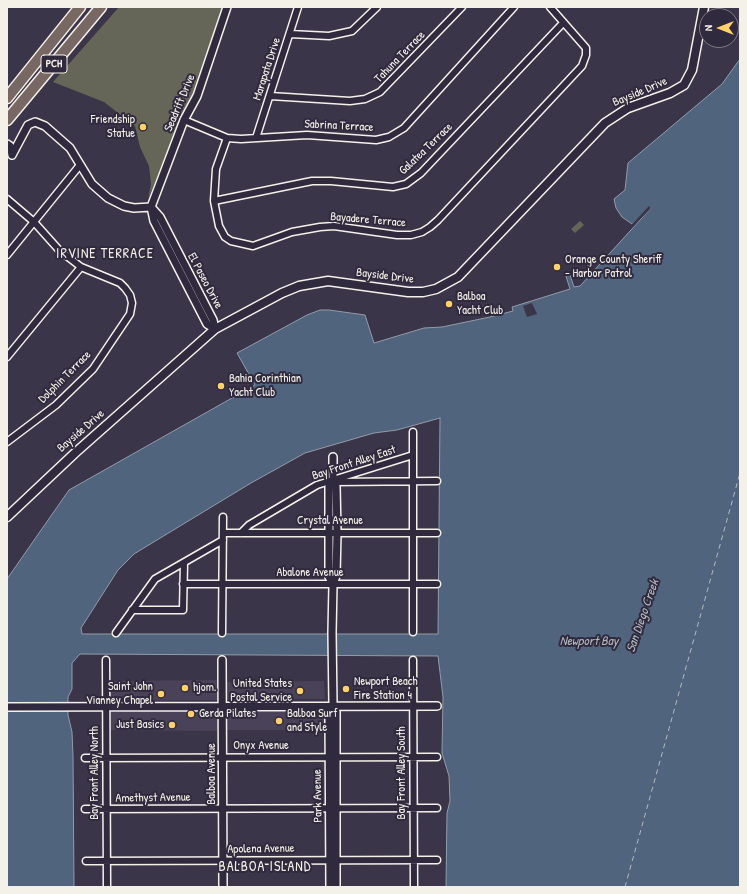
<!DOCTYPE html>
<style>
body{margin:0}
#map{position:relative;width:747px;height:894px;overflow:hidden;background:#3b3549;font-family:"Patrick Hand",sans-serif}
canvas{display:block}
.frame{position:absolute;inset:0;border:8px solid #f4f1e8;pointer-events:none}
.north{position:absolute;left:699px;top:8px;width:40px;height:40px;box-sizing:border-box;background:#2f2a3d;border:1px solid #7e7a81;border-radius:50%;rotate:270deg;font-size:11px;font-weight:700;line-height:16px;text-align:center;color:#f4f1e8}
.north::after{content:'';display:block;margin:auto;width:14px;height:18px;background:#ffd166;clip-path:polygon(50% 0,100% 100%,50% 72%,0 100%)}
</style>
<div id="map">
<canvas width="747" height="894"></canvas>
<div class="frame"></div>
<div class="north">N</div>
</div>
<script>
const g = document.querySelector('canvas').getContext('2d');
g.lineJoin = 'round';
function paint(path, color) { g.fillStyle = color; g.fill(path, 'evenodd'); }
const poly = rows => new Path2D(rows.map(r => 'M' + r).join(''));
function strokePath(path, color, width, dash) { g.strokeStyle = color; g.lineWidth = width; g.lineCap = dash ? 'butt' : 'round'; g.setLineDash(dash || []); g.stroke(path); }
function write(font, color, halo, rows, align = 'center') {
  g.font = font + ' "Patrick Hand",sans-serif'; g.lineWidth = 4; g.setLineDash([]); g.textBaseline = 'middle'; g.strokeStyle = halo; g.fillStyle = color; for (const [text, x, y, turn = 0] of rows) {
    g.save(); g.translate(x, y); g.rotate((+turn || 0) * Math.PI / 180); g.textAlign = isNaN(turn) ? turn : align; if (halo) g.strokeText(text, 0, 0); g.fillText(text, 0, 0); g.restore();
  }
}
const built = poly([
 [217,680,217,700,108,701,108,681],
 [324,681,325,699,226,699,226,682],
 [217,710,217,731,108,730,108,711],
 [226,711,325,712,325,730,226,730]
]);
const green = poly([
 [119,7,223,7,195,95,180,121,148,199,151,184,149,166,140,147,135,126,104,102,53,82],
 [580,221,584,225,575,233,571,229]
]);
const water = poly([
 [740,59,740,887,446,887,447,813,450,801,449,776,442,753,443,697,438,656,80,654,72,663,72,689,68,697,68,715,72,732,73,756,74,887,7,887,7,579,69,490,255,385,237,353,307,315,320,310,329,310,365,315,374,343,424,328,442,327,490,317,513,311,512,307,570,289,565,273,569,272,574,287,580,286,651,208,649,207,632,224,622,217,616,208,614,199,625,190,628,163,722,84,740,59],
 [440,418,438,634,82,634,81,628,118,570,134,554,152,543,251,483,305,453,374,433,397,430,440,418]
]);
const pier = poly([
 [649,206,651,208,629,231,632,224],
 [532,303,537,314,527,317,523,306],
 [7,702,70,702,70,711,7,711]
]);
const ferry = poly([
 [625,887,740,473]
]);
const minor = poly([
 [290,34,329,36,352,31,377,7],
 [270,96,350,101,365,99,380,92,462,7],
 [184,120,227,138,241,139,307,135,376,140,389,137,404,128,514,7],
 [227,138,216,169,214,201,219,226,225,237,231,241,253,246,292,232,320,227,334,226,397,235,411,235,422,232,430,227,438,220,582,66,586,55,586,48,550,7],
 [256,138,298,7],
 [7,199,34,222,59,250,81,267,120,283,125,288,130,295,132,303,130,314,93,369,56,405,7,442],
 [214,201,312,181,331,181,393,187,406,184,421,173,563,23],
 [7,255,80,165],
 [7,357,81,267],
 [413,432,413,632],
 [333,482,437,481],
 [223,533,437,533],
 [241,533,249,525,317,485,413,455],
 [183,584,437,584],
 [132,610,183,610,184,563],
 [116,633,155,579,223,540],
 [222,633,223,517],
 [106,660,107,887],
 [413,660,414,887],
 [85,758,437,757],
 [85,809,437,808],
 [86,861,437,860]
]);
const tertiary = poly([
 [7,144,10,146,12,155],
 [12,155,28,125,35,122,45,126,70,148,92,184,108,198,124,206,134,208,151,207],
 [152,208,160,217,213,320,215,329],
 [215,329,207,324,154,221,151,207,184,120,197,96,227,7],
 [333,457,333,482,336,486,337,532,336,576,333,584,332,633,333,705,336,712,336,887],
 [333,584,329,577,329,486,333,482],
 [222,660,223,887],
 [7,707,437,706],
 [330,887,329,713,333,705]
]);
const secondary = poly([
 [7,517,75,453,215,329,282,293,299,286,328,281,408,292,423,292,436,289,458,277,605,123,628,108,670,93,684,85,692,70,704,7]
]);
const trunk = poly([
 [7,98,80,7],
 [7,120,101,7]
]);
const markers = [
 [143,127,4,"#ffd166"],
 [557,267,4,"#ffd166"],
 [449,304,4,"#ffd166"],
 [221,386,4,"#ffd166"],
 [185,688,4,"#ffd166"],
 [346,689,4,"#ffd166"],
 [300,691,4,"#ffd166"],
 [161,694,4,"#ffd166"],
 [191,714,4,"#ffd166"],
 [279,721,4,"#ffd166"],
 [172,725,4,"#ffd166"]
];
const shields = [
 [54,64,26]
];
const shieldNames = [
 ["PCH",54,64]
];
const streetNames = [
 ["Tahuna Terrace",400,57,-46],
 ["Marapata Drive",267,69,-72],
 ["Bayside Drive",640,92,-23],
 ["Seadrift Drive",180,103,-67],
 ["Sabrina Terrace",339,126,3],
 ["Galatea Terrace",426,149,-44],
 ["Bayadere Terrace",368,220,5],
 ["Bayside Drive",385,276,7],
 ["El Paseo Drive",205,281,62],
 ["Dolphin Terrace",65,377,-45],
 ["Bayside Drive",81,431,-41],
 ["Bay Front Alley East",354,463,-18],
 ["Crystal Avenue",330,521],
 ["Abalone Avenue",310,573],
 ["Onyx Avenue",261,746],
 ["Bay Front Alley North",95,773,-90],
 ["Bay Front Alley South",402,773,-90],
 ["Balboa Avenue",212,774,-90],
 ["Park Avenue",318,796,-91],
 ["Amethyst Avenue",153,798,-1],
 ["Apolena Avenue",261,849,-1]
];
const poiNames = [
 ["Friendship",135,120,"right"],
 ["Statue",135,134,"right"],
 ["Orange County Sheriff",565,260],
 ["- Harbor Patrol",565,274],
 ["Balboa",457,297],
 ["Yacht Club",457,311],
 ["Bahia Corinthian",229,379],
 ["Yacht Club",229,393],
 ["Newport Beach",354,682],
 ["Fire Station 4",354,696],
 ["United States",292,684,"right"],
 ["Postal Service",292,698,"right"],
 ["Saint John",153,687,"right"],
 ["Vianney Chapel",153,701,"right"],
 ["hjom.",193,688],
 ["Gerda Pilates",199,714],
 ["Balboa Surf",287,714],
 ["and Style",287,728],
 ["Just Basics",164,725,"right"]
];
const waterNames = [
 ["San Diego Creek",643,616,-71],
 ["Newport Bay",589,642]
];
const quarterNames = [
 ["IRVINE TERRACE",105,254],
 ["BALBOA ISLAND",265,867]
];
paint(built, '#4a4258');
paint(green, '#656658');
paint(water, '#51647d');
strokePath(water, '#929ca8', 1);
paint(pier, '#3b3549');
strokePath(ferry, '#b3b9bd', 1, [5, 4]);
strokePath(minor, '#f4f1e8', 9);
strokePath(tertiary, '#f4f1e8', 10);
strokePath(secondary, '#f4f1e8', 11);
strokePath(trunk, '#f4f1e8', 13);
strokePath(minor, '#2f2a3d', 6);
strokePath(tertiary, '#2f2a3d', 7);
strokePath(secondary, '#2f2a3d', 8);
strokePath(trunk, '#776864', 10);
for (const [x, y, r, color] of markers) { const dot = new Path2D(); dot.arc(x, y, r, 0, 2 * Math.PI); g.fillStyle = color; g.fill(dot); strokePath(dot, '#2f2a3d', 1.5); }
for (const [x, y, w] of shields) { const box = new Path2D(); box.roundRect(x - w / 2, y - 9, w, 18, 3); g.fillStyle = '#2f2a3d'; g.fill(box); strokePath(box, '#f4f1e8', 1); }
write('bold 11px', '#f4f1e8', null, shieldNames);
write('12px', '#f4f1e8', '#2f2a3d', streetNames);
write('12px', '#f4f1e8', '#2f2a3d', poiNames, 'left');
write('italic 13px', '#b3b9bd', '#2f2a3d', waterNames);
g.letterSpacing = '1px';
write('14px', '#f4f1e8', '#2f2a3d', quarterNames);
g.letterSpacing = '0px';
</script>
